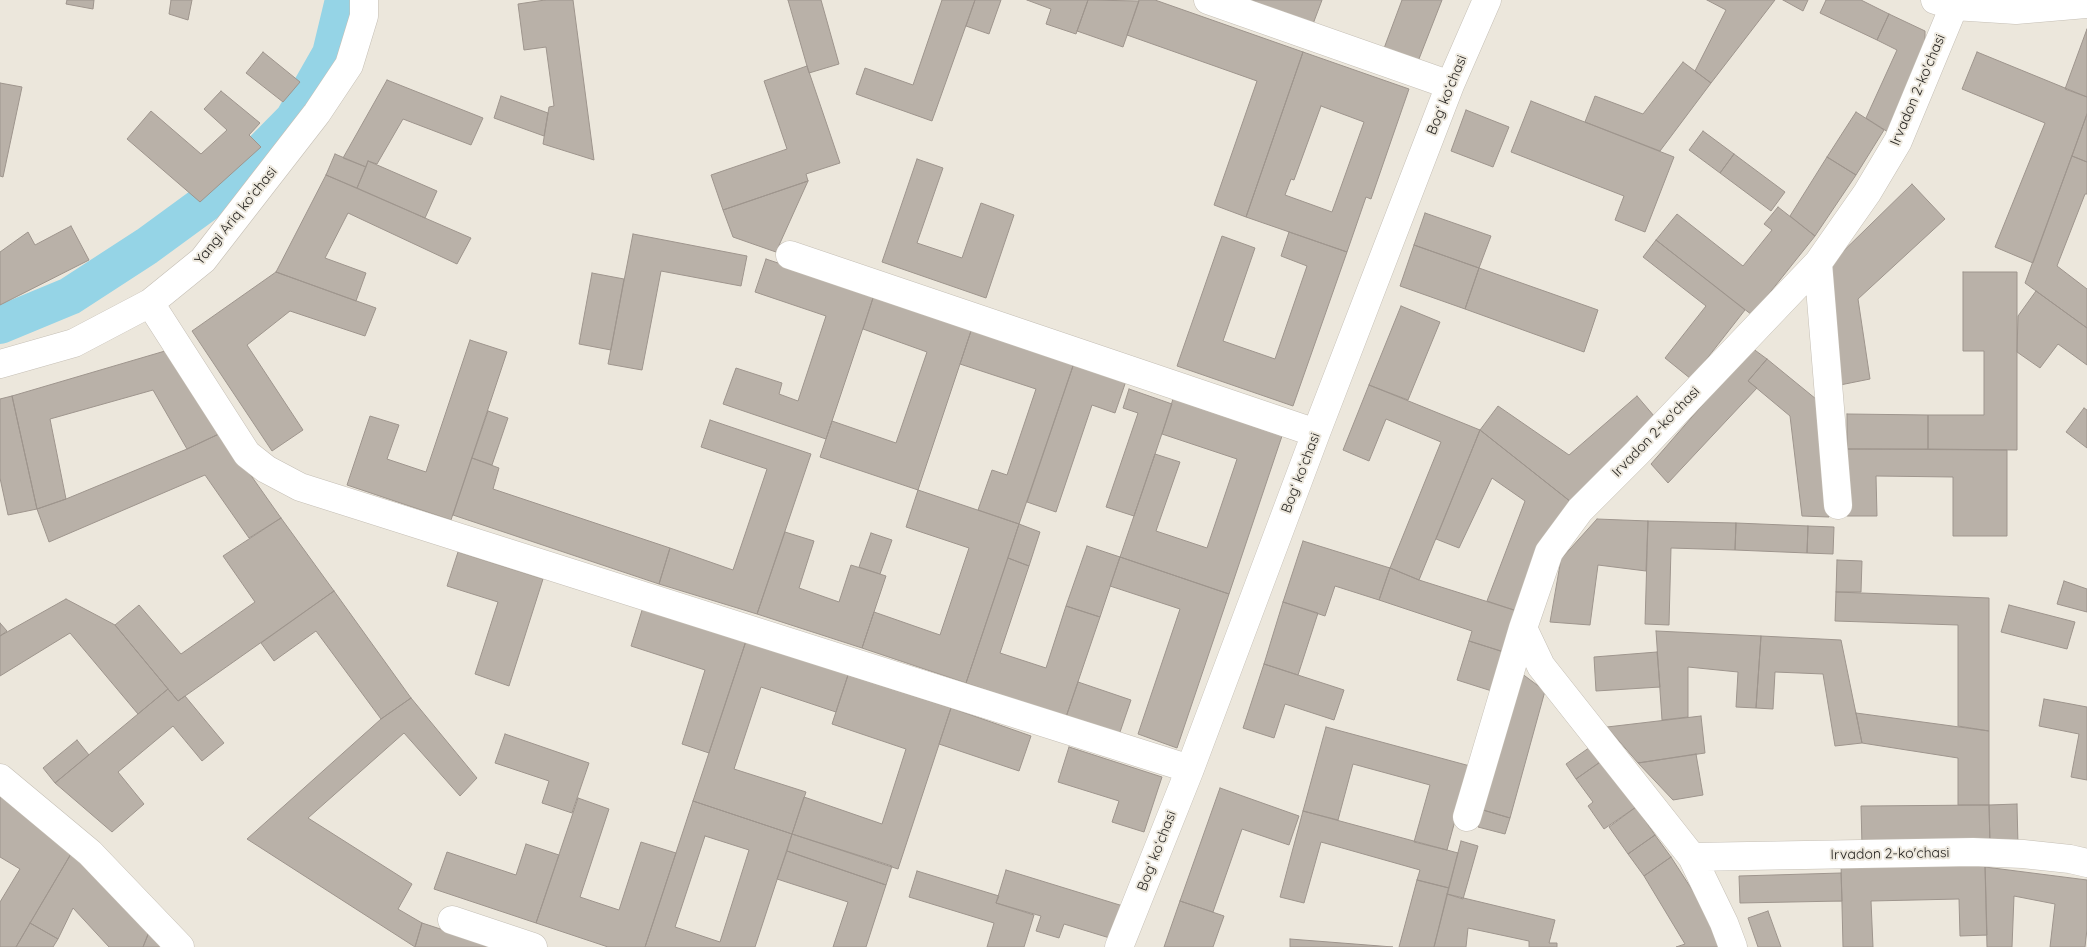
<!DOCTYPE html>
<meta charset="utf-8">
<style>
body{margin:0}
canvas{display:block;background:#ece7dc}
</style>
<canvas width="2087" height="947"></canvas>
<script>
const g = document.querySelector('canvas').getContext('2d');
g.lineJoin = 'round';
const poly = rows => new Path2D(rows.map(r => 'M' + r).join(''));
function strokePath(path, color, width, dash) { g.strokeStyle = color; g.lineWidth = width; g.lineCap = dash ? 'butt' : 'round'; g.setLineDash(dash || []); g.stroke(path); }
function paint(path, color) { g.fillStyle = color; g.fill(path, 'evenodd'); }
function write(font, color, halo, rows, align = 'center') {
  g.font = font + ' Quicksand,sans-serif'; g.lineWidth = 4; g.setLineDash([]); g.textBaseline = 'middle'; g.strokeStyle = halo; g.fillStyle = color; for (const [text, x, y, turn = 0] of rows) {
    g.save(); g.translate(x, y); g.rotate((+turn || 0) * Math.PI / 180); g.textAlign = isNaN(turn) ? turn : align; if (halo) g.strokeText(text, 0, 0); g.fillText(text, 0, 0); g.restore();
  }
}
const canal = poly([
 [0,325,70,296,147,246,225,189,294,119,331,54,344,0]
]);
const building = poly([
 [67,0,94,0,93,9,66,4,67,0],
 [171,0,192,0,188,20,169,14,171,0],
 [545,0,573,0,594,160,543,144,549,107,554,106,546,47,524,50,518,4,545,0],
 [788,0,821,0,839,64,809,73,788,0],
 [942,0,975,0,932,121,856,94,865,68,913,85,942,0],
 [975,0,1001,0,989,34,966,26,975,0],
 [1027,0,1088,0,1076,34,1046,24,1051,9,1027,0],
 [1088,0,1139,1,1123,47,1077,31,1088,0],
 [1139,0,1155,0,1303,52,1246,217,1214,205,1257,81,1127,35,1139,0],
 [1250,0,1322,0,1313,24,1250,0],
 [1402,0,1442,0,1417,64,1383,51,1402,0],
 [1707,0,1775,0,1711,83,1695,71,1726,10,1707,0],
 [1783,0,1808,0,1803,11,1783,0],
 [1826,0,1861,0,1889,14,1877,40,1820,13,1826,0],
 [1889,14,1925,31,1925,53,1888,132,1866,118,1897,50,1877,40,1889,14],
 [2087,29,2087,97,2065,89,2087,29],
 [263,52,300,82,283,102,246,73,263,52],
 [1303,52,1409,89,1371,199,1366,197,1347,252,1246,217,1303,52],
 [1321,106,1364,122,1332,212,1285,195,1291,179,1294,180,1321,106],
 [1977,52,2087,97,2087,114,2033,263,1995,247,2045,123,1962,89,1977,52],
 [1683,62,1711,83,1660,151,1585,122,1595,96,1643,114,1683,62],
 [807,66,840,163,806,174,808,181,723,210,711,175,787,149,764,81,807,66],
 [387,80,483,118,471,145,403,119,377,164,368,161,366,167,343,158,387,80],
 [0,83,22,87,3,177,0,176,0,83],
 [221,91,260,123,249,135,261,147,200,202,127,139,151,111,201,154,227,130,204,109,221,91],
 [501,96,548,113,544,136,494,118,501,96],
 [1531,101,1674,157,1645,232,1615,220,1624,196,1511,152,1531,101],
 [1466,110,1509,127,1493,167,1451,151,1466,110],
 [1856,112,1884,130,1856,175,1827,157,1856,112],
 [2087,114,2087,162,2072,156,2087,114],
 [1703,131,1734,154,1720,173,1689,150,1703,131],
 [335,154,366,167,357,188,326,175,335,154],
 [1734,154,1785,192,1771,211,1720,173,1734,154],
 [2072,156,2087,162,2087,194,2085,194,2057,266,2087,289,2087,328,2025,283,2072,156],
 [1827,157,1856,175,1815,236,1790,216,1827,157],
 [917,159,943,168,917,243,962,258,981,203,1014,215,986,298,882,262,917,159],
 [368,161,437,191,425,218,357,188,368,161],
 [326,175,471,238,457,264,348,213,325,258,366,273,356,301,276,272,326,175],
 [808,181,776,252,733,237,723,210,808,181],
 [1912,184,1945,219,1858,299,1870,379,1840,385,1824,270,1912,184],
 [1778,207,1815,236,1752,315,1656,240,1677,214,1743,266,1772,230,1764,224,1778,207],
 [1425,213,1491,236,1479,268,1414,245,1425,213],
 [71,226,89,260,0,305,0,252,28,232,35,245,71,226],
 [1289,232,1347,252,1293,406,1177,366,1222,236,1255,248,1223,341,1275,359,1307,266,1281,256,1289,232],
 [633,234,747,256,741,286,661,271,642,370,608,364,633,234],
 [1656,240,1745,310,1691,379,1665,358,1706,306,1643,257,1656,240],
 [1414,245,1479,268,1465,309,1400,286,1414,245],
 [766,259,874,295,826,439,723,404,736,368,782,383,779,394,798,401,826,316,755,292,766,259],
 [1479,268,1598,310,1584,352,1465,309,1479,268],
 [276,272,376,308,365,336,290,311,247,345,303,430,272,451,192,331,276,272],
 [1963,272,2017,272,2017,450,1928,449,1928,415,1984,415,1984,351,1963,351,1963,272],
 [592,273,624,279,611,350,579,344,592,273],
 [2036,291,2087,328,2087,365,2058,344,2040,368,2017,352,2018,316,2036,291],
 [874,295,972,328,918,490,820,457,832,421,896,443,927,352,863,329,874,295],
 [1401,306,1440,322,1408,400,1369,385,1401,306],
 [972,328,1074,363,1019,524,978,510,992,470,1007,475,1036,389,960,364,972,328],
 [470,340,507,352,451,520,347,485,370,416,399,425,387,459,426,472,470,340],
 [1752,348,1767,359,1748,381,1757,388,1668,483,1651,464,1752,348],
 [165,351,221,433,187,449,153,390,50,419,66,499,37,509,12,396,165,351],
 [1767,359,1816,399,1829,517,1802,516,1790,416,1748,381,1767,359],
 [1074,363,1126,381,1115,413,1092,405,1056,512,1027,502,1074,363],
 [1369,385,1480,430,1419,580,1390,568,1441,442,1386,419,1369,461,1343,450,1369,385],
 [1129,389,1172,404,1134,516,1106,507,1138,413,1123,408,1129,389],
 [12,396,37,509,8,515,0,478,0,399,12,396],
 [1637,396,1660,423,1571,502,1480,430,1498,406,1569,455,1637,396],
 [1173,399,1282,436,1229,594,1120,557,1155,454,1180,462,1156,531,1207,548,1237,459,1162,434,1173,399],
 [2084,408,2087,410,2087,448,2066,432,2084,408],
 [488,411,508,418,492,465,472,458,488,411],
 [1847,414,1928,415,1928,449,1847,449,1847,414],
 [710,420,811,454,757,614,659,584,670,548,733,570,767,469,701,447,710,420],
 [1480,430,1571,502,1520,612,1487,601,1525,501,1492,478,1459,548,1436,539,1480,430],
 [221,433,281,518,249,538,205,475,49,542,37,509,66,499,187,449,221,433],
 [1847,449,2007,450,2007,536,1953,536,1953,477,1876,476,1877,516,1847,516,1847,449],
 [472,458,499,468,493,489,670,548,659,584,453,515,472,458],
 [918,490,1019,524,966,683,862,648,874,612,940,635,969,548,906,527,918,490],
 [281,518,334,591,178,701,115,625,139,605,181,654,255,602,223,556,281,518],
 [1597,519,1648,521,1646,571,1598,565,1590,625,1550,622,1561,559,1597,519],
 [1648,521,1736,523,1735,550,1671,548,1669,625,1645,624,1648,521],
 [1736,523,1808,526,1807,553,1735,550,1736,523],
 [1019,524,1040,532,1029,566,1008,558,1019,524],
 [1808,526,1834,527,1833,554,1807,553,1808,526],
 [785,532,814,541,799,588,839,602,851,565,886,576,862,648,757,614,785,532],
 [871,533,892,540,880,574,859,567,871,533],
 [1303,541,1390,568,1379,600,1335,586,1325,616,1283,602,1303,541],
 [1087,546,1120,557,1100,617,1066,606,1087,546],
 [458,552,543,579,509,686,475,674,498,602,447,586,458,552],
 [1120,557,1229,594,1177,748,1138,734,1180,609,1110,586,1120,557],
 [1008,558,1029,566,1000,653,1046,668,1066,606,1100,617,1066,717,966,683,1008,558],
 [1837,560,1862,561,1861,592,1836,592,1837,560],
 [1390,568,1419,580,1520,612,1507,653,1469,641,1472,631,1379,600,1390,568],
 [2064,581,2087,589,2087,612,2057,604,2064,581],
 [334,591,411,698,381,719,316,631,274,661,261,643,334,591],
 [1836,592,1989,598,1989,731,1958,726,1958,625,1835,621,1836,592],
 [66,599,115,625,168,689,138,714,70,633,0,676,0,636,66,599],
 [1283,602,1318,613,1298,675,1264,664,1283,602],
 [2009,605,2075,622,2067,649,2001,632,2009,605],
 [643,607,746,641,709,753,682,744,705,670,631,646,643,607],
 [0,623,7,631,0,636,0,623],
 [1656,631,1761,636,1756,708,1736,707,1738,672,1688,667,1688,717,1662,720,1656,631],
 [1761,636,1841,640,1862,743,1835,746,1823,674,1775,672,1773,709,1756,708,1761,636],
 [746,641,848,675,836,712,761,687,734,769,806,792,792,834,693,801,746,641],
 [1469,641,1507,653,1495,692,1457,680,1469,641],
 [1657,652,1660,687,1596,691,1594,657,1657,652],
 [1264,664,1344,690,1334,720,1285,704,1274,738,1243,728,1264,664],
 [1521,673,1545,691,1510,818,1483,810,1521,673],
 [848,675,951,708,898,869,792,834,804,797,882,824,906,749,832,724,848,675],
 [1078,682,1131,700,1119,735,1066,717,1078,682],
 [168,689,178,701,185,696,224,743,202,761,173,726,118,772,144,804,112,832,55,783,168,689],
 [411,698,477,778,460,796,404,733,308,818,412,884,398,909,422,923,415,947,247,839,381,719,411,698],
 [2044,699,2087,707,2087,780,2071,777,2079,734,2039,726,2044,699],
 [951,708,1031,736,1019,771,939,744,951,708],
 [1856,713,1989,731,1989,805,1958,805,1958,758,1862,743,1856,713],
 [1701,716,1705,753,1638,763,1607,727,1701,716],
 [1326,727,1470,766,1447,850,1414,842,1430,785,1353,764,1338,820,1303,811,1326,727],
 [505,734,589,763,572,813,542,803,549,781,495,763,505,734],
 [77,740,89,755,55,783,43,768,77,740],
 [1593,745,1603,760,1576,779,1566,764,1593,745],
 [1069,747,1162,777,1144,832,1112,822,1119,801,1058,782,1069,747],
 [1696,754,1703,795,1673,800,1638,763,1696,754],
 [1603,760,1636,807,1604,829,1588,806,1593,802,1576,779,1603,760],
 [1220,788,1299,816,1289,845,1242,829,1213,912,1180,901,1220,788],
 [0,796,78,842,16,947,0,947,0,902,20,869,0,857,0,796],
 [578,798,609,809,580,897,619,910,641,842,676,853,645,947,608,947,536,923,578,798],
 [693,801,792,834,755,947,645,947,693,801],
 [705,836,749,850,720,942,675,927,705,836],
 [2017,804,2018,845,1990,845,1989,805,2017,804],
 [1989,805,1990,845,1862,846,1861,806,1989,805],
 [1636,807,1655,835,1628,854,1609,827,1636,807],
 [1483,810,1510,818,1505,834,1478,827,1483,810],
 [1303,811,1458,853,1449,888,1417,880,1420,870,1321,842,1304,903,1280,897,1303,811],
 [792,834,892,866,886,885,787,851,792,834],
 [1655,835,1671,857,1644,876,1628,854,1655,835],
 [1461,841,1478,846,1463,899,1447,894,1461,841],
 [78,842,149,932,143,947,109,947,73,908,58,939,30,923,78,842],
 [526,844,559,855,536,923,434,889,447,852,516,875,526,844],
 [787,851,886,885,866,947,833,947,848,902,777,879,787,851],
 [1671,857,1729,947,1676,947,1685,944,1644,876,1671,857],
 [1985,862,1987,935,1960,936,1959,899,1871,901,1873,947,1843,947,1841,864,1985,862],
 [1985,867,2087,880,2087,929,2085,947,2050,947,2055,904,2014,896,2012,947,1987,947,1985,867],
 [1006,870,1123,906,1113,939,1064,924,1059,938,1036,931,1041,916,996,903,1006,870],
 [917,871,999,896,996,903,1034,915,1024,947,987,947,994,923,909,897,917,871],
 [1841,873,1842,901,1740,903,1739,876,1841,873],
 [1417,880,1449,888,1434,947,1399,947,1417,880],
 [1447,894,1555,920,1549,943,1557,943,1557,947,1529,947,1529,941,1468,928,1466,947,1434,947,1447,894],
 [1180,901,1224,916,1213,947,1164,947,1180,901],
 [1768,911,1781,947,1758,947,1748,918,1768,911],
 [30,923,58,939,53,947,16,947,30,923],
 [422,923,496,947,415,947,422,923],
 [149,932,167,947,143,947,149,932],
 [1290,939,1393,947,1290,947,1290,939]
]);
const minor = poly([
 [1208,0,1450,85],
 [1935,0,1954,6,2016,10,2087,4],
 [790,255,1316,433],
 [1818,263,1838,505],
 [150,303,247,454,266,469,300,487,1190,769],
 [0,364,74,343,150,303,203,260,317,113,349,65,364,16,364,0],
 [0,778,90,853,180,947],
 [1467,817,1523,628],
 [1692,857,1973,852,2023,854,2070,859,2087,863],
 [452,920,533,947],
 [1119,947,1190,769,1316,433,1450,85,1487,0],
 [1733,947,1724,923,1692,857,1541,666,1523,628,1549,552,1580,510,1636,454,1818,263,1867,193,1898,141,1954,6]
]);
const streetNames = [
 ["Irvadon 2-koʼchasi",1918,90,-67],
 ["Bogʻ koʻchasi",1447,95,-68],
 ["Yangi Ariq koʻchasi",236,216,-51],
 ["Irvadon 2-koʼchasi",1656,432,-46],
 ["Bogʻ koʻchasi",1301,473,-69],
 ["Bogʻ koʻchasi",1157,851,-69],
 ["Irvadon 2-koʼchasi",1890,854,-1]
];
strokePath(canal, '#95d4e6', 38);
paint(building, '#b9b1a8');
strokePath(building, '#9e958d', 1);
strokePath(minor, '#c5bfb5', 29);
strokePath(minor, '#fff', 28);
write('14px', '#252320', '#ece7dc', streetNames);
</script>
